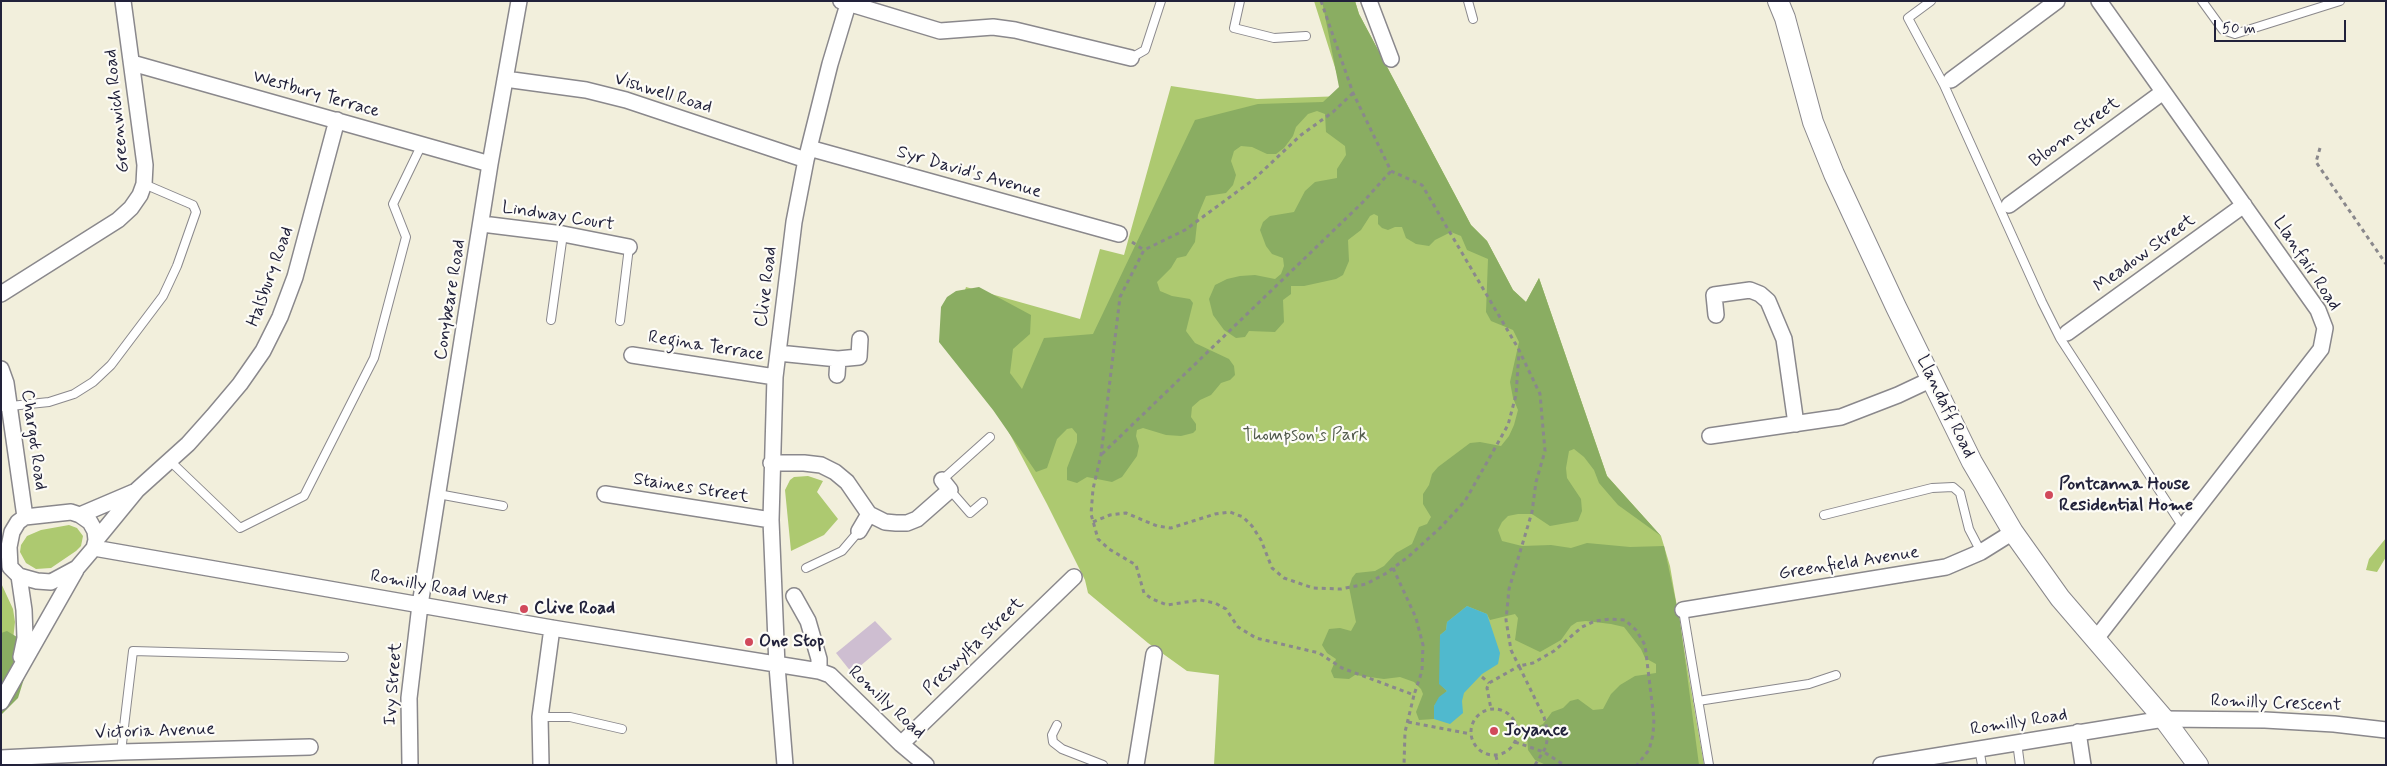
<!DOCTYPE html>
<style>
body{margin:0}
#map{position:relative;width:2387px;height:766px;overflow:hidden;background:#f2efdc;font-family:Mynerve,sans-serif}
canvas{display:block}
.frame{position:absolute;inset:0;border:2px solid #22223b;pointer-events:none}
.scale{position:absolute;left:2214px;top:20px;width:132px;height:22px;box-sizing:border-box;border:2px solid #22223b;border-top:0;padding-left:6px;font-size:15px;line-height:18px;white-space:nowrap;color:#22223b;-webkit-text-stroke:4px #fdfcf7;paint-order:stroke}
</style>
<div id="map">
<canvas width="2387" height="766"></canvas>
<div class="frame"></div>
<div class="scale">50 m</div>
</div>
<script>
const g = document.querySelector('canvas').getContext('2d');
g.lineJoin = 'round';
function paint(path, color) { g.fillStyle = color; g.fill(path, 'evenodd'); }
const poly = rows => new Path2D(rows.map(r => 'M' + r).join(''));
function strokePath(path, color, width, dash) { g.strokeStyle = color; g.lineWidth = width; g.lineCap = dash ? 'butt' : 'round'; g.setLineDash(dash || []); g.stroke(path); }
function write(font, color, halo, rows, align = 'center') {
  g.font = font + ' Mynerve,sans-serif'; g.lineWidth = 4.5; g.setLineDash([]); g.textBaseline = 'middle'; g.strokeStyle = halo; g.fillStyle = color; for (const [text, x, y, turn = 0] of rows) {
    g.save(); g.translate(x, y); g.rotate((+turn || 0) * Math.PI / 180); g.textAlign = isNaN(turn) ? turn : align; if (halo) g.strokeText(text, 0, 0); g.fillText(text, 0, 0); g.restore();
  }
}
const industrial = poly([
 [875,621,892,639,852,673,836,653]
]);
const green = poly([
 [1314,1,1355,1,1359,14,1471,225,1487,241,1513,290,1526,302,1539,278,1607,476,1661,536,1670,566,1704,765,1214,765,1219,675,1187,671,1148,643,1088,593,1085,580,1047,504,996,408,949,341,966,287,1080,319,1100,249,1124,255,1171,86,1257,99,1344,96],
 [808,476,823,481,817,492,838,519,824,535,791,551,785,490,790,480,794,477],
 [69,525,77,528,83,536,81,546,76,551,51,568,36,569,26,563,20,552,21,545,27,536,41,530],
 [2386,538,2386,557,2377,572,2366,570,2369,559],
 [1,583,13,609,15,622,13,640,1,678]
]);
const forest = poly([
 [1322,1,1355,1,1359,14,1471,225,1487,241,1513,290,1526,302,1539,278,1607,476,1661,536,1618,505,1599,483,1594,470,1584,457,1574,449,1569,451,1566,468,1567,478,1581,499,1582,511,1578,521,1550,526,1532,514,1518,514,1508,516,1502,522,1498,530,1502,541,1522,546,1551,545,1571,548,1587,543,1630,547,1664,546,1680,621,1699,765,1546,765,1535,760,1528,750,1527,736,1530,730,1543,724,1552,712,1563,708,1570,701,1578,699,1593,710,1603,709,1611,694,1620,685,1635,676,1656,673,1656,664,1645,658,1641,649,1624,627,1611,624,1586,621,1577,622,1571,626,1561,640,1540,652,1515,640,1518,618,1515,614,1490,620,1487,614,1467,606,1447,622,1446,630,1440,635,1443,687,1447,691,1434,706,1434,719,1419,720,1416,712,1423,694,1421,689,1414,682,1400,677,1384,679,1355,675,1349,679,1334,678,1331,671,1336,659,1327,653,1322,645,1329,629,1340,628,1351,631,1356,622,1349,587,1352,578,1356,573,1375,571,1384,566,1396,553,1412,544,1419,527,1427,524,1431,517,1423,504,1423,494,1429,485,1432,474,1438,467,1470,443,1480,442,1501,446,1509,436,1514,425,1518,410,1513,398,1510,382,1519,342,1513,330,1491,321,1486,312,1488,259,1467,250,1461,236,1451,232,1435,240,1429,246,1416,244,1406,238,1402,227,1395,227,1388,230,1382,228,1378,224,1378,216,1374,214,1370,216,1361,230,1348,240,1349,261,1343,275,1336,279,1304,286,1291,286,1291,294,1283,300,1284,322,1275,332,1249,331,1245,337,1236,338,1224,330,1213,315,1209,299,1215,285,1227,279,1240,276,1255,275,1275,279,1281,274,1284,266,1283,258,1272,254,1266,246,1260,230,1263,222,1270,216,1294,212,1305,191,1315,182,1337,178,1337,169,1346,155,1345,146,1326,132,1325,114,1317,111,1308,114,1296,127,1293,136,1284,148,1276,154,1267,154,1252,147,1241,146,1234,151,1231,161,1236,175,1233,185,1226,193,1206,196,1198,215,1195,242,1186,256,1177,258,1171,268,1157,282,1160,291,1172,296,1190,299,1193,303,1186,331,1195,343,1229,359,1234,366,1235,375,1230,380,1221,383,1211,395,1200,400,1192,407,1191,417,1196,424,1196,430,1193,433,1181,436,1166,435,1143,428,1137,430,1136,436,1139,446,1137,456,1122,477,1112,482,1087,477,1077,483,1067,480,1067,468,1077,442,1077,434,1072,428,1067,429,1057,439,1047,468,1036,472,993,410,939,342,941,307,947,297,956,291,979,287,1031,315,1030,334,1013,349,1010,373,1022,389,1044,338,1093,334,1195,120,1258,104,1323,102,1339,87],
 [7,631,17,637,28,666,18,698,1,715,1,633]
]);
const water = poly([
 [1467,606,1487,614,1500,653,1498,664,1482,674,1464,693,1462,701,1463,713,1450,724,1434,719,1434,706,1439,697,1447,691,1439,684,1440,635,1446,630,1447,622]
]);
const path = poly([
 [1321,1,1353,93,1391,171,1422,185,1518,348,1540,394,1545,451,1536,482,1532,512,1509,589,1506,620,1511,650,1519,666,1489,683,1487,688,1491,709],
 [1353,93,1333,112,1301,135,1253,180,1185,230,1144,250,1120,297,1101,455,1093,489,1091,514,1098,539,1109,549,1136,565,1144,593,1152,599,1167,605,1200,600,1215,603,1226,609,1238,627,1256,638,1319,653,1342,668,1414,695,1405,732,1404,765],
 [2320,148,2316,162,2386,264],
 [1132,242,1144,250],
 [1102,454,1363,202,1391,171],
 [1093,522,1110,515,1126,513,1157,526,1171,528,1215,514,1230,512,1243,517,1252,526,1261,540,1272,568,1284,578,1313,588,1341,589,1366,584,1385,574,1408,557,1440,528,1465,501,1508,425,1516,395,1519,352],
 [1393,568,1416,618,1423,645,1422,671,1414,695],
 [1482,677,1489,683],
 '1471 732a23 23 0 1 1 46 0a23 23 0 1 1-46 0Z',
 [1408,722,1471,734],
 [1515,742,1544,752,1564,765],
 [1496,756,1498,765],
 [1535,765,1546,747,1548,733,1544,717,1519,666,1533,663,1554,651,1582,627,1595,621,1610,619,1625,620,1636,630,1645,645,1654,719,1653,735,1649,750,1637,765]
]);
const service = poly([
 [1240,1,1234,28,1274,38,1306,36],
 [1468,1,1473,19],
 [1931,1,1908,18,1944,85,2042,302,2060,338,2183,527],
 [2202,1,2223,30,2235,34,2340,1],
 [1131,58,1145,50,1161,1],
 [551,320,563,234],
 [620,321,629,247],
 [1,407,49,402,74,394,93,382,111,365,163,296,177,266,196,212,193,205,144,184],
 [170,461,240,528,304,496,374,358,406,237,393,204,422,144],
 [942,480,990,437],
 [950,490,970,513,983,502],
 [438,494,503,506],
 [1824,515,1932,488,1953,487,1960,493,1969,529,1981,552],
 [806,568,842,551,859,531],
 [1683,610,1709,765],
 [1698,701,1809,684,1836,675],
 [540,717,570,717,622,729],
 [1057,725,1052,735,1053,742,1062,749,1103,765],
 [2017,742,2020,765],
 [1979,748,1982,765],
 [121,752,133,651,344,657]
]);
const minor = poly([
 [841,1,940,31,993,27,1015,30,1131,58],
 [1369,1,1391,59],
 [132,63,490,164],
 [505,79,586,90,626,100,806,160],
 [1951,80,2057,1],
 [809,148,1119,234],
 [2009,205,2163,92],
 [482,224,563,234,629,247],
 [1,294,118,220,131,208,140,195,144,184,145,165,123,1],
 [1716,315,1714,295,1750,290,1760,294,1768,301,1784,339,1796,424],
 [2067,333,2244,205],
 [778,353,838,359,859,357,860,339],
 [632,355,775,377],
 [1,369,6,383,25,517],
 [837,375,838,359],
 [1710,436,1841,417,1898,395,1932,379],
 [771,463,804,463,821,465,835,472,847,482,869,514,885,522,896,523,907,523,917,519,950,490,942,480],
 [605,494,771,520],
 [71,512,80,515,90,522,95,531,96,540,94,548,77,568,51,582,37,581,19,576,10,567,9,547,12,532,18,522,25,517,71,512],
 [80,515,134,492],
 [859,531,869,514],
 [96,540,137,490,188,444,213,416,240,384,263,351,280,317,295,277,337,120],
 [94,548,552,628,819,671,830,675,901,744,926,765],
 [19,576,24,610,25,638,21,657],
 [794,596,808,621,819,659,819,671],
 [1683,610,1946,567,1981,552,2013,532],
 [2095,640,2321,349,2325,328,2318,310,2099,1],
 [1,702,76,570],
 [2078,732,2083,765],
 [901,744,1074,577],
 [1,758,121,752,310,747],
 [410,765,409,698,420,605,490,164,519,1],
 [541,765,540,717,552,628],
 [785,765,777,666,771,520,775,377,794,222,806,160,830,64,849,1],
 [1136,765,1154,654],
 [1881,765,2164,719,2265,720,2334,724,2386,730]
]);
const secondary = poly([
 [1778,1,1785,18,1813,122,1834,174,1896,307,1972,462,2013,532,2060,598,2164,719,2198,765]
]);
const markers = [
 [2049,495,5,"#d1495b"],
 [524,609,5,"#d1495b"],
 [749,642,5,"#d1495b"],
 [1494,731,5,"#d1495b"]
];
const streetNames = [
 ["Vishwell Road",663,94,17],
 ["Westbury Terrace",316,95,16],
 ["Greenwich Road",118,111,-96],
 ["Bloom Street",2075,133,-36],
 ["Syr David's Avenue",969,173,16],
 ["Lindway Court",558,217,9],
 ["Meadow Street",2145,254,-36],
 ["Llanfair Road",2306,264,57],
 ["Halsbury Road",271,277,-70],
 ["Clive Road",767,287,-83],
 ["Conybeare Road",451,300,-81],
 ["Regina Terrace",706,347,9],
 ["Llandaff Road",1945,407,64],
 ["Chargot Road",33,440,82],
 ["Staines Street",691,489,9],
 ["Greenfield Avenue",1849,564,-9],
 ["Romilly Road West",439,589,10],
 ["Preswylfa Street",974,647,-44],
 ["Ivy Street",394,684,-86],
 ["Romilly Road",886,703,43],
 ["Romilly Crescent",2276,704,2],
 ["Romilly Road",2019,723,-9],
 ["Victoria Avenue",155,732,-2]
];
const parkNames = [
 ["Thompson's Park",1305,436]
];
const poiNames = [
 ["Pontcanna House",2059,485],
 ["Residential Home",2059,506],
 ["Clive Road",534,609],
 ["One Stop",759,642],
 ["Joyance",1504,731]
];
paint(industrial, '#cebed1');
paint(green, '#adc970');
paint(forest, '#8aad62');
paint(water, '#50b9ce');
strokePath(service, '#8a888c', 10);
strokePath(minor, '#8a888c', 18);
strokePath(secondary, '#8a888c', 22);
strokePath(path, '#8a888c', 3, [4, 4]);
strokePath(service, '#fff', 8);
strokePath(minor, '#fff', 15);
strokePath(secondary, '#fff', 20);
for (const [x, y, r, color] of markers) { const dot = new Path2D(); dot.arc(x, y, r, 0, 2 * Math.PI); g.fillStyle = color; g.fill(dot); strokePath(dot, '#fdfcf7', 2); }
write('18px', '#22223b', '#fdfcf7', streetNames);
write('18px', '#535c4e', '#fdfcf7', parkNames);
write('bold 18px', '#22223b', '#fdfcf7', poiNames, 'left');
</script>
